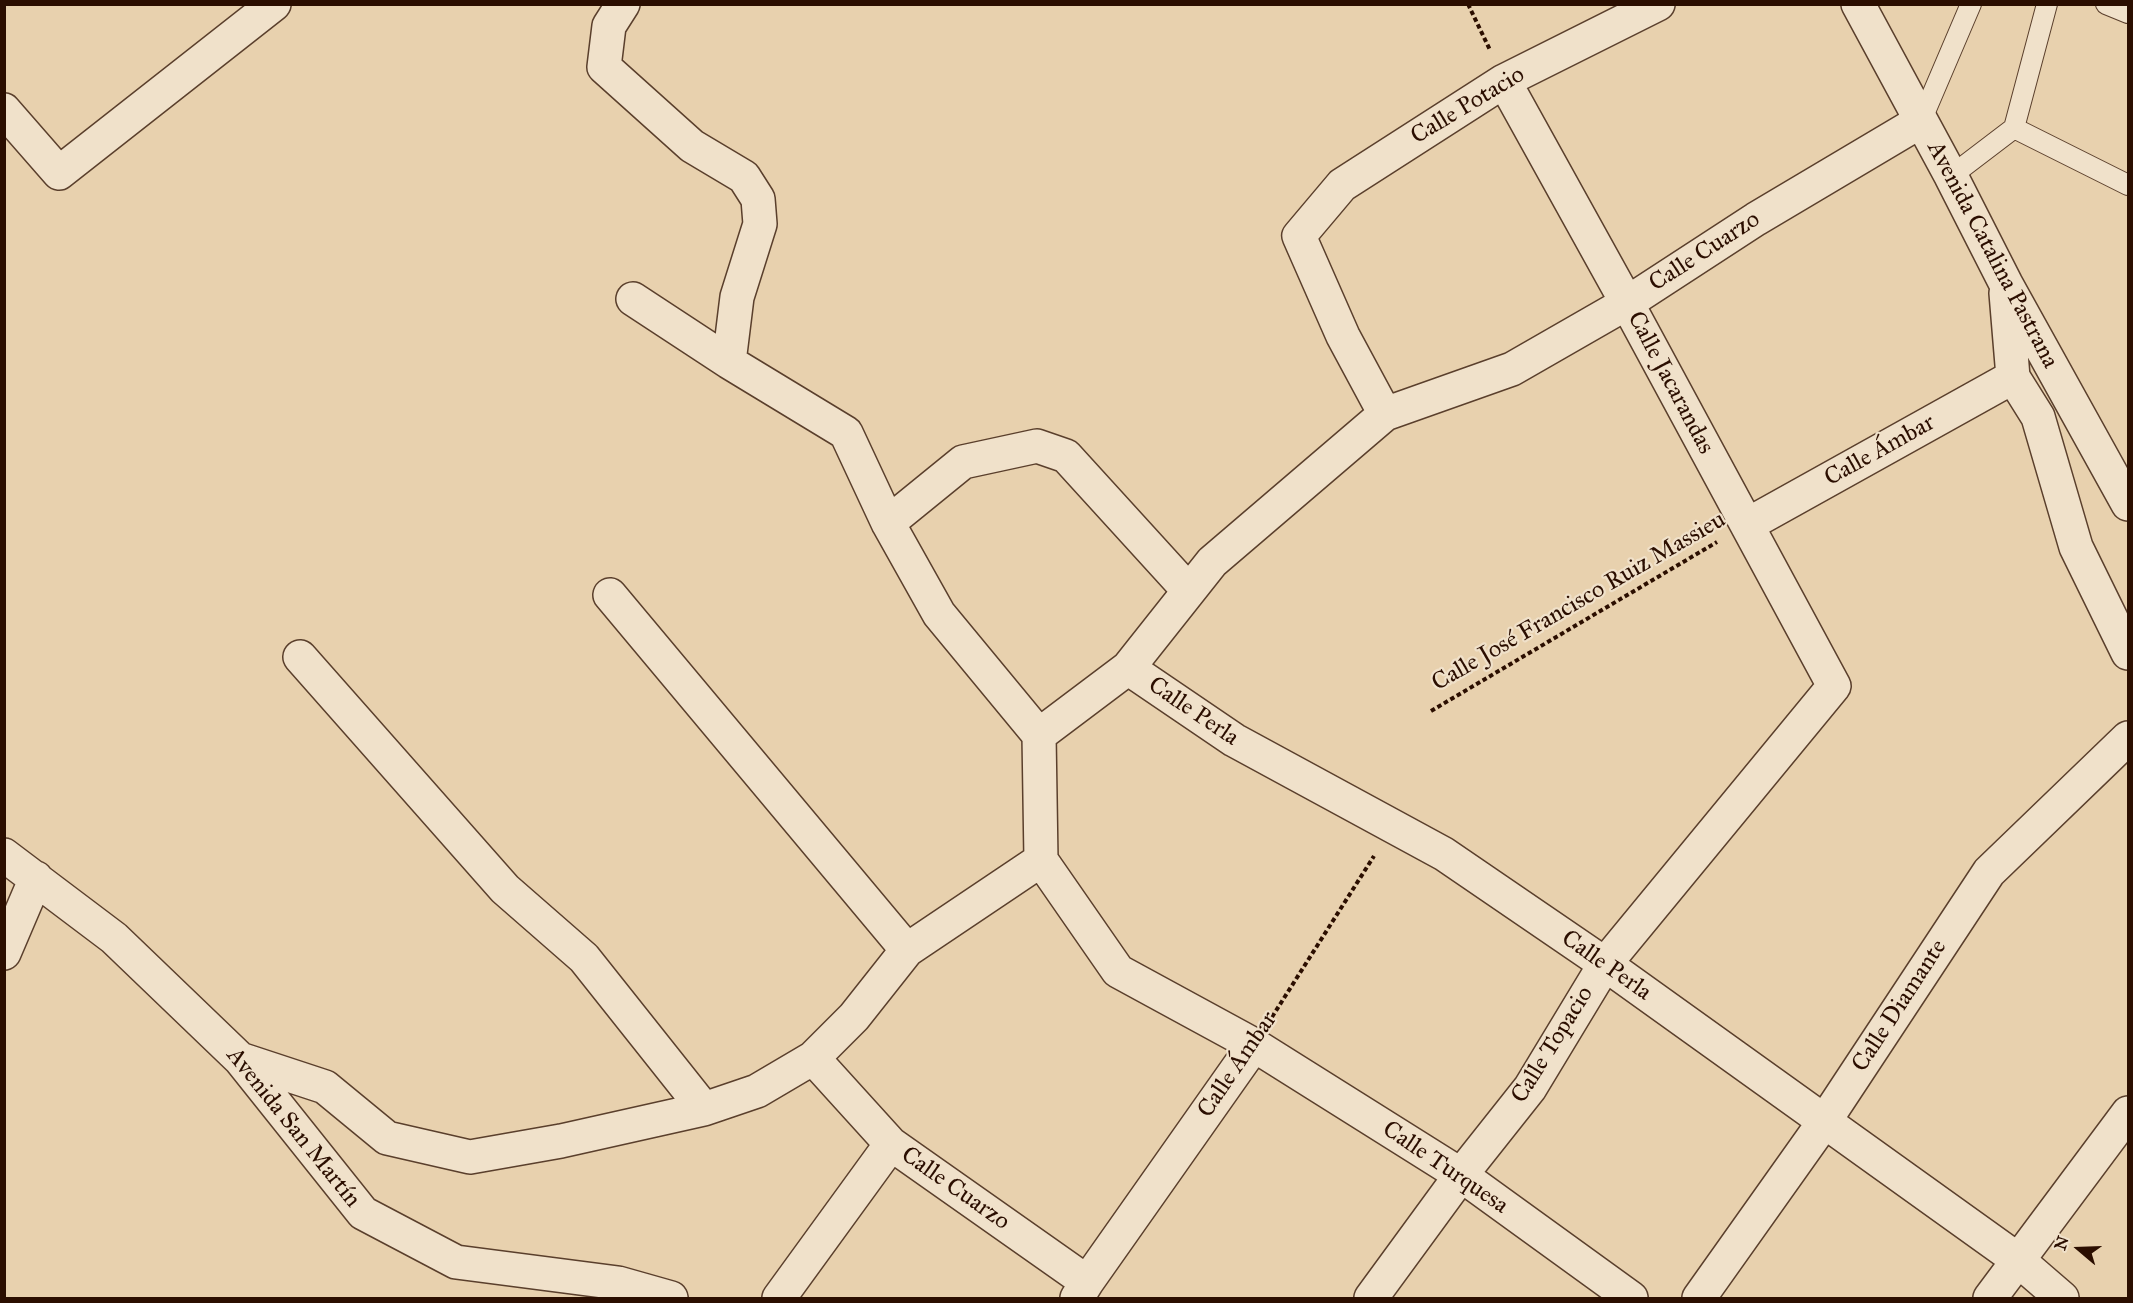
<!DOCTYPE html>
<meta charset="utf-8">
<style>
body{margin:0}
#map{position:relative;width:2133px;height:1303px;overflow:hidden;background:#e8d1ae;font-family:"IM FELL Great Primer",serif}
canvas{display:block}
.frame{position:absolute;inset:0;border:6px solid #2b0e00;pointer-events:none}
.north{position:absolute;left:2049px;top:1219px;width:60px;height:60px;-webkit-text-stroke:4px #f0e1ca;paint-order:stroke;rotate:289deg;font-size:16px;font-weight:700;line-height:24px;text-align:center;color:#2b0e00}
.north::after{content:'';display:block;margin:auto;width:21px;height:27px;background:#2b0e00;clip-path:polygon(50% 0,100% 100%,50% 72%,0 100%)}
</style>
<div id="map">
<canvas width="2133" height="1303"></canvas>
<div class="frame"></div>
<div class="north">N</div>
</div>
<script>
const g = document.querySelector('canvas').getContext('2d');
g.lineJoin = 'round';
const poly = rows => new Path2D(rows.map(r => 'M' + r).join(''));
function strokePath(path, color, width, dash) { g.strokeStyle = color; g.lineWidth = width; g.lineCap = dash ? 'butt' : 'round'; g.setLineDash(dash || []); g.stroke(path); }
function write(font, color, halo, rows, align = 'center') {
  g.font = font + ' "IM FELL Great Primer",serif'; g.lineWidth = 4.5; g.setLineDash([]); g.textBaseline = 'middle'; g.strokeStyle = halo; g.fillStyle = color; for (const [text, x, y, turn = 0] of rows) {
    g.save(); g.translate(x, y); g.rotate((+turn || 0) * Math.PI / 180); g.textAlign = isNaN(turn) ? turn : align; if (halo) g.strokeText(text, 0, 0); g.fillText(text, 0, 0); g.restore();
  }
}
const path = poly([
 [1468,4,1490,50],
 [1431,711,1717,542],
 [1272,1017,1374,856]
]);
const lane = poly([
 [2106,4,2128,13],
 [1921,121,1971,4],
 [2014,128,2047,4],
 [1951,176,2014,128,2128,185]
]);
const street = poly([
 [623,4,609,26,604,67,692,146,744,177,758,199,760,224,737,297,729,362,846,433,888,523,939,614,1039,735,1041,860,1118,971,1254,1045,1461,1175,1631,1298],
 [1858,4,1951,176,2006,284,2128,504],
 [4,110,59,173,274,4],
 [2006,293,2013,377,2038,417,2076,547,2128,653],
 [633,299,729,362],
 [1385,414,1343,336,1299,236,1342,185,1504,81,1658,4],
 [888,523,963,462,1037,446,1066,456,1189,591],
 [1747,525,2013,377],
 [610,595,907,950],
 [300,657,505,889,584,958,704,1109],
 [1128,668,1234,740,1444,854,1605,964,2018,1260,2062,1298],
 [1039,735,1128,668,1212,562,1385,414,1512,369,1627,303,1756,219,1921,121],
 [4,855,114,938,240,1059,363,1213,456,1262,618,1283,671,1298],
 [4,953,36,878],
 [813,1058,891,1144,1087,1282],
 [240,1059,325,1087,387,1138,470,1157,561,1141,704,1109,757,1091,813,1058,854,1017,907,950,1041,860],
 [779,1298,891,1144],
 [1077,1298,1087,1282,1254,1045],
 [1371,1298,1461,1175,1530,1088,1605,964,1834,686,1627,303,1504,81],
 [1699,1298,1824,1122,1989,872,2128,738],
 [1990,1298,2128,1113]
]);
const streetNames = [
 ["Calle Potacio",1468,106,-31],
 ["Calle Cuarzo",1705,252,-33],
 ["Avenida Catalina Pastrana",1992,255,62],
 ["Calle Jacarandas",1670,383,62],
 ["Calle Ámbar",1880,451,-29],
 ["Calle José Francisco Ruiz Massieu",1579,602,-30],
 ["Calle Perla",1193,712,34],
 ["Calle Perla",1606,966,35],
 ["Calle Diamante",1900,1006,-57],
 ["Calle Topacio",1553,1045,-58],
 ["Calle Ámbar",1238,1065,-56],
 ["Avenida San Martín",293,1128,51],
 ["Calle Turquesa",1445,1168,34],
 ["Calle Cuarzo",955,1189,35]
];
strokePath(lane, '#5a3f2c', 22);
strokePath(street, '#5a3f2c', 36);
strokePath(path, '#2b0e00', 4, [4.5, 3]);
strokePath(lane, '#f0e1ca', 20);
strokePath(street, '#f0e1ca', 33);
write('24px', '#2b0e00', '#f0e1ca', streetNames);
</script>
